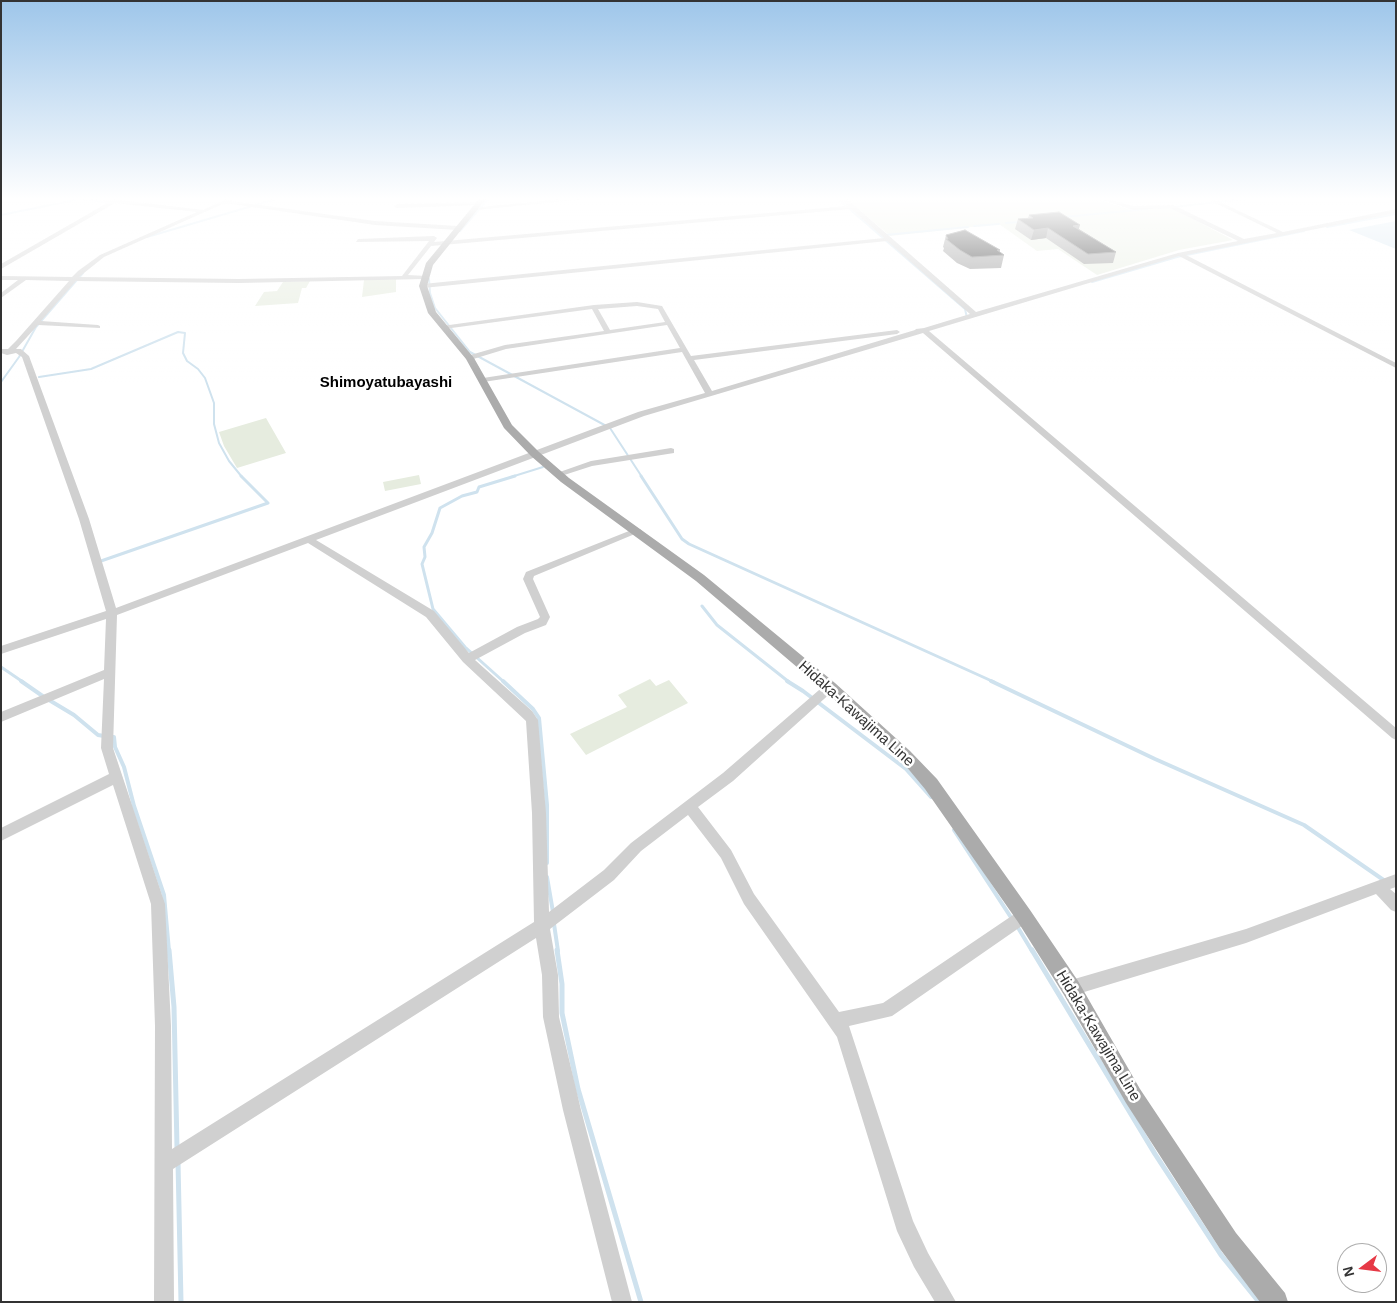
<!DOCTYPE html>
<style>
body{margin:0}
#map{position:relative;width:1397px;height:1303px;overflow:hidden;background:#fff;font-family:Arial,sans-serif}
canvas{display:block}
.frame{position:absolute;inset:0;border:2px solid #333;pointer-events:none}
.north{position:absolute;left:1337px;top:1243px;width:50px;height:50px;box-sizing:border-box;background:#fff;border:1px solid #adadad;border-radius:50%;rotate:255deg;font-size:14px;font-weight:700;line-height:20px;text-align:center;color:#333}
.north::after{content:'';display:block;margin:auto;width:18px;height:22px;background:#e63946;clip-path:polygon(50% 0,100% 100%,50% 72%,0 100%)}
</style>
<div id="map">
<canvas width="1397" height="1303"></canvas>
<div class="frame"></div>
<div class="north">N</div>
</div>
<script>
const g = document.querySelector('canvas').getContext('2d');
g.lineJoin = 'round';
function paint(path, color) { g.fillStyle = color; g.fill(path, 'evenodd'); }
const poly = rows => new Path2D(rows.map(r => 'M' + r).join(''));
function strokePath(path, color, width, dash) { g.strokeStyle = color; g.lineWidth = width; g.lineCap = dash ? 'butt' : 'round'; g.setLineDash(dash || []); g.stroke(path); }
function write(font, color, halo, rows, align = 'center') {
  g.font = font + ' Arial,sans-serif'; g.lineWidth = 5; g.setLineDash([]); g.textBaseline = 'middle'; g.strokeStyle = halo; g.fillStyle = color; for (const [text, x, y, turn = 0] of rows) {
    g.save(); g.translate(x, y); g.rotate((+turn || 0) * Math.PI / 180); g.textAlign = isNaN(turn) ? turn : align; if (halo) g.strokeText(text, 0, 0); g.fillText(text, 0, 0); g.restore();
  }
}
const green = poly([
 [847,199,1097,199,1134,211,1170,207,1233,240,1179,250,1097,275,1058,249,1037,251,999,224,890,236],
 [396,279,396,292,362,297,364,280],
 [310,281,306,288,302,288,298,303,255,306,264,292,277,291,283,282],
 [266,418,286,453,237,468,224,446,219,432],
 [419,475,421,484,385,491,383,482],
 [650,679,656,686,669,680,688,703,586,755,570,734,627,707,618,695]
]);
const water = poly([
 [1396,221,1396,249,1349,230]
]);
const streamFar3 = poly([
 [84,199,108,203],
 [838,199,965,309,967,318],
 [1173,207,1245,199],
 [1,215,80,199],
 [1064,217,1147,209],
 [1006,223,1019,222],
 [974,226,999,224],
 [1327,227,1396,214],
 [460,231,488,199],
 [885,235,968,227],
 [147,237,276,199],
 [429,279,430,293,435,308,470,352,610,428,642,477],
 [1092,282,1177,257,1304,231],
 [39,377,91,369,178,332,185,333,183,353,187,361,198,369,205,378,214,403,214,424,219,443,229,461,242,477],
 [1,382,19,357,36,327,83,273],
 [511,477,543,467]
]);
const streamFar2 = poly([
 [641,476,682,539,689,544,994,682],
 [101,561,268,503,241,476],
 [702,606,717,625,789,682],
 [1,667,23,682],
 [504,682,465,647,433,609,422,564,425,557,424,547,432,533,440,508,462,496,477,492,479,487,515,476]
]);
const streamFar1 = poly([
 [21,681,44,697],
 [503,681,533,709,539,718,547,805,547,863],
 [787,681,803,691,906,769,931,797],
 [991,681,1155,759,1304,825,1385,881],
 [49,700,74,715,98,735,104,736],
 [110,737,114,737,115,747,124,767,134,806,164,895,169,951],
 [954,830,1012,919],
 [547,877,553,912],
 [554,924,558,951],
 [1017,926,1032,951]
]);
const stream = poly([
 [169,950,174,1007,177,1148],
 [557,950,562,984,562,1013,578,1089,641,1302],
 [1032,950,1155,1154,1221,1255,1259,1302],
 [178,1162,181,1302]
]);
const minor = poly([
 [93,199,112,199,203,210,226,199,233,199,231,201,375,221,458,226,461,228,458,230,375,225,225,203,104,257,79,277,239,279,402,276,429,241,356,242,358,239,434,236,437,238,434,242,848,206,841,199,847,199,976,312,1178,253,1238,241,1170,208,1133,210,1100,199,1109,199,1133,206,1173,205,1244,239,1277,233,1207,199,1214,199,1283,232,1396,209,1396,213,1186,255,1396,363,1396,368,1179,256,929,331,1396,728,1396,740,1392,738,923,333,644,416,316,540,434,611,469,653,517,627,538,619,540,617,523,579,526,572,634,529,640,529,642,531,534,576,533,579,550,617,546,625,525,633,475,660,532,711,538,720,546,813,549,912,604,870,631,843,723,773,826,684,830,683,834,684,836,687,834,690,733,781,698,807,731,850,754,894,839,1012,883,1003,1019,911,1024,909,1029,911,1031,916,1029,921,892,1016,849,1026,913,1221,928,1253,956,1302,935,1302,914,1267,897,1231,837,1037,744,904,721,858,688,815,641,851,614,880,550,929,558,975,559,1017,581,1110,632,1302,612,1302,563,1110,543,1017,542,975,536,938,173,1169,174,1302,154,1302,155,1026,151,904,113,785,1,841,1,828,109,774,101,748,104,679,1,722,1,712,104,670,106,619,1,654,1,646,106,611,79,519,22,357,16,353,7,355,1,353,1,349,8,349,16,341,69,281,26,280,1,298,1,293,18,280,1,280,1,276,72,277,78,271,100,255,197,212,115,203,1,269,1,264,109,202,93,199],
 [851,209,884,238,423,284,420,286,423,288,887,241,970,314,924,328,916,329,915,330,712,391,694,360,897,334,900,332,897,330,691,356,662,306,637,302,594,305,442,326,442,328,444,329,592,309,604,331,505,345,467,356,466,358,470,360,506,349,667,325,680,348,483,378,479,380,483,382,682,352,705,393,638,412,116,608,89,519,29,356,21,349,16,349,38,325,100,328,100,326,98,325,41,321,76,281,239,283,424,279,426,278,426,276,408,275,431,246,851,209],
 [637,306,658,309,665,322,610,330,598,309,637,306],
 [308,543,426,617,463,662,526,721,532,813,534,922,172,1149,171,1026,165,904,113,748,117,615,308,543],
 [560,199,585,199,476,210,473,208,560,199],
 [1389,199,1396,199,1396,203,1389,200,1389,199],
 [482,202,480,205,397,208,394,206,397,204,482,202],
 [671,448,674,449,674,453,592,466,558,477,554,474,591,461,671,448],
 [1396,874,1396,887,1390,889,1396,894,1396,912,1391,910,1376,894,1246,943,1071,996,1065,994,1063,988,1065,982,1071,980,1246,929,1396,874]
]);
const major = poly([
 [479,199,486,199,433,265,427,286,436,312,474,358,512,425,539,452,569,478,704,575,835,683,910,751,937,779,1030,910,1078,981,1140,1089,1236,1233,1285,1293,1288,1302,1260,1302,1220,1249,1126,1103,1064,995,1018,922,925,789,900,759,825,691,696,581,561,482,531,456,504,428,466,359,428,313,419,286,426,263,479,199]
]);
const wall = poly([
 [1029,215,1079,229,1116,252,1113,263,1084,264,1046,238,1031,240,1015,229,1018,219,1028,218],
 [946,235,1000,250,1000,252,1004,255,1001,268,970,269,957,263,943,251,944,248,943,247]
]);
const shadedWall = poly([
 [1080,225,1077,235,1073,226],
 [1048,228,1046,238,1031,240,1034,230]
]);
const building = poly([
 [1059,212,1080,225,1073,226,1116,252,1088,254,1048,228,1034,230,1018,219,1033,218,1029,215,1059,212],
 [965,230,1000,250,997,250,1004,255,972,257,960,250,946,239,948,239,946,235,965,230]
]);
const farQuarternames = [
 ["Shimoyatubayashi",386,383]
];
const streetNames = [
 ["Hidaka-Kawajima Line",856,714,42],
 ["Hidaka-Kawajima Line",1098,1036,59]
];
paint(green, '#e6ecdf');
paint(water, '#cfe2ee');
strokePath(streamFar3, '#cfe2ee', 2);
strokePath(streamFar2, '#cfe2ee', 3);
strokePath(streamFar1, '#cfe2ee', 4);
strokePath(stream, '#cfe2ee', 5);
paint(minor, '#d0d0d0');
paint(major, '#ababab');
paint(wall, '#8c8c8c');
paint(shadedWall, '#5f5f5f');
paint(building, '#1a1a1a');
strokePath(building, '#5f5f5f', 1);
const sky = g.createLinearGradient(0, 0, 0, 382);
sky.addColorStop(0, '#9ec6ea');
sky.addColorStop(0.52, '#fff');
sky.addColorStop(1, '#ffffff00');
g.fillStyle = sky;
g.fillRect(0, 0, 1397, 382);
write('bold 15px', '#000', '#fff', farQuarternames);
write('15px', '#333', '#fff', streetNames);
</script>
